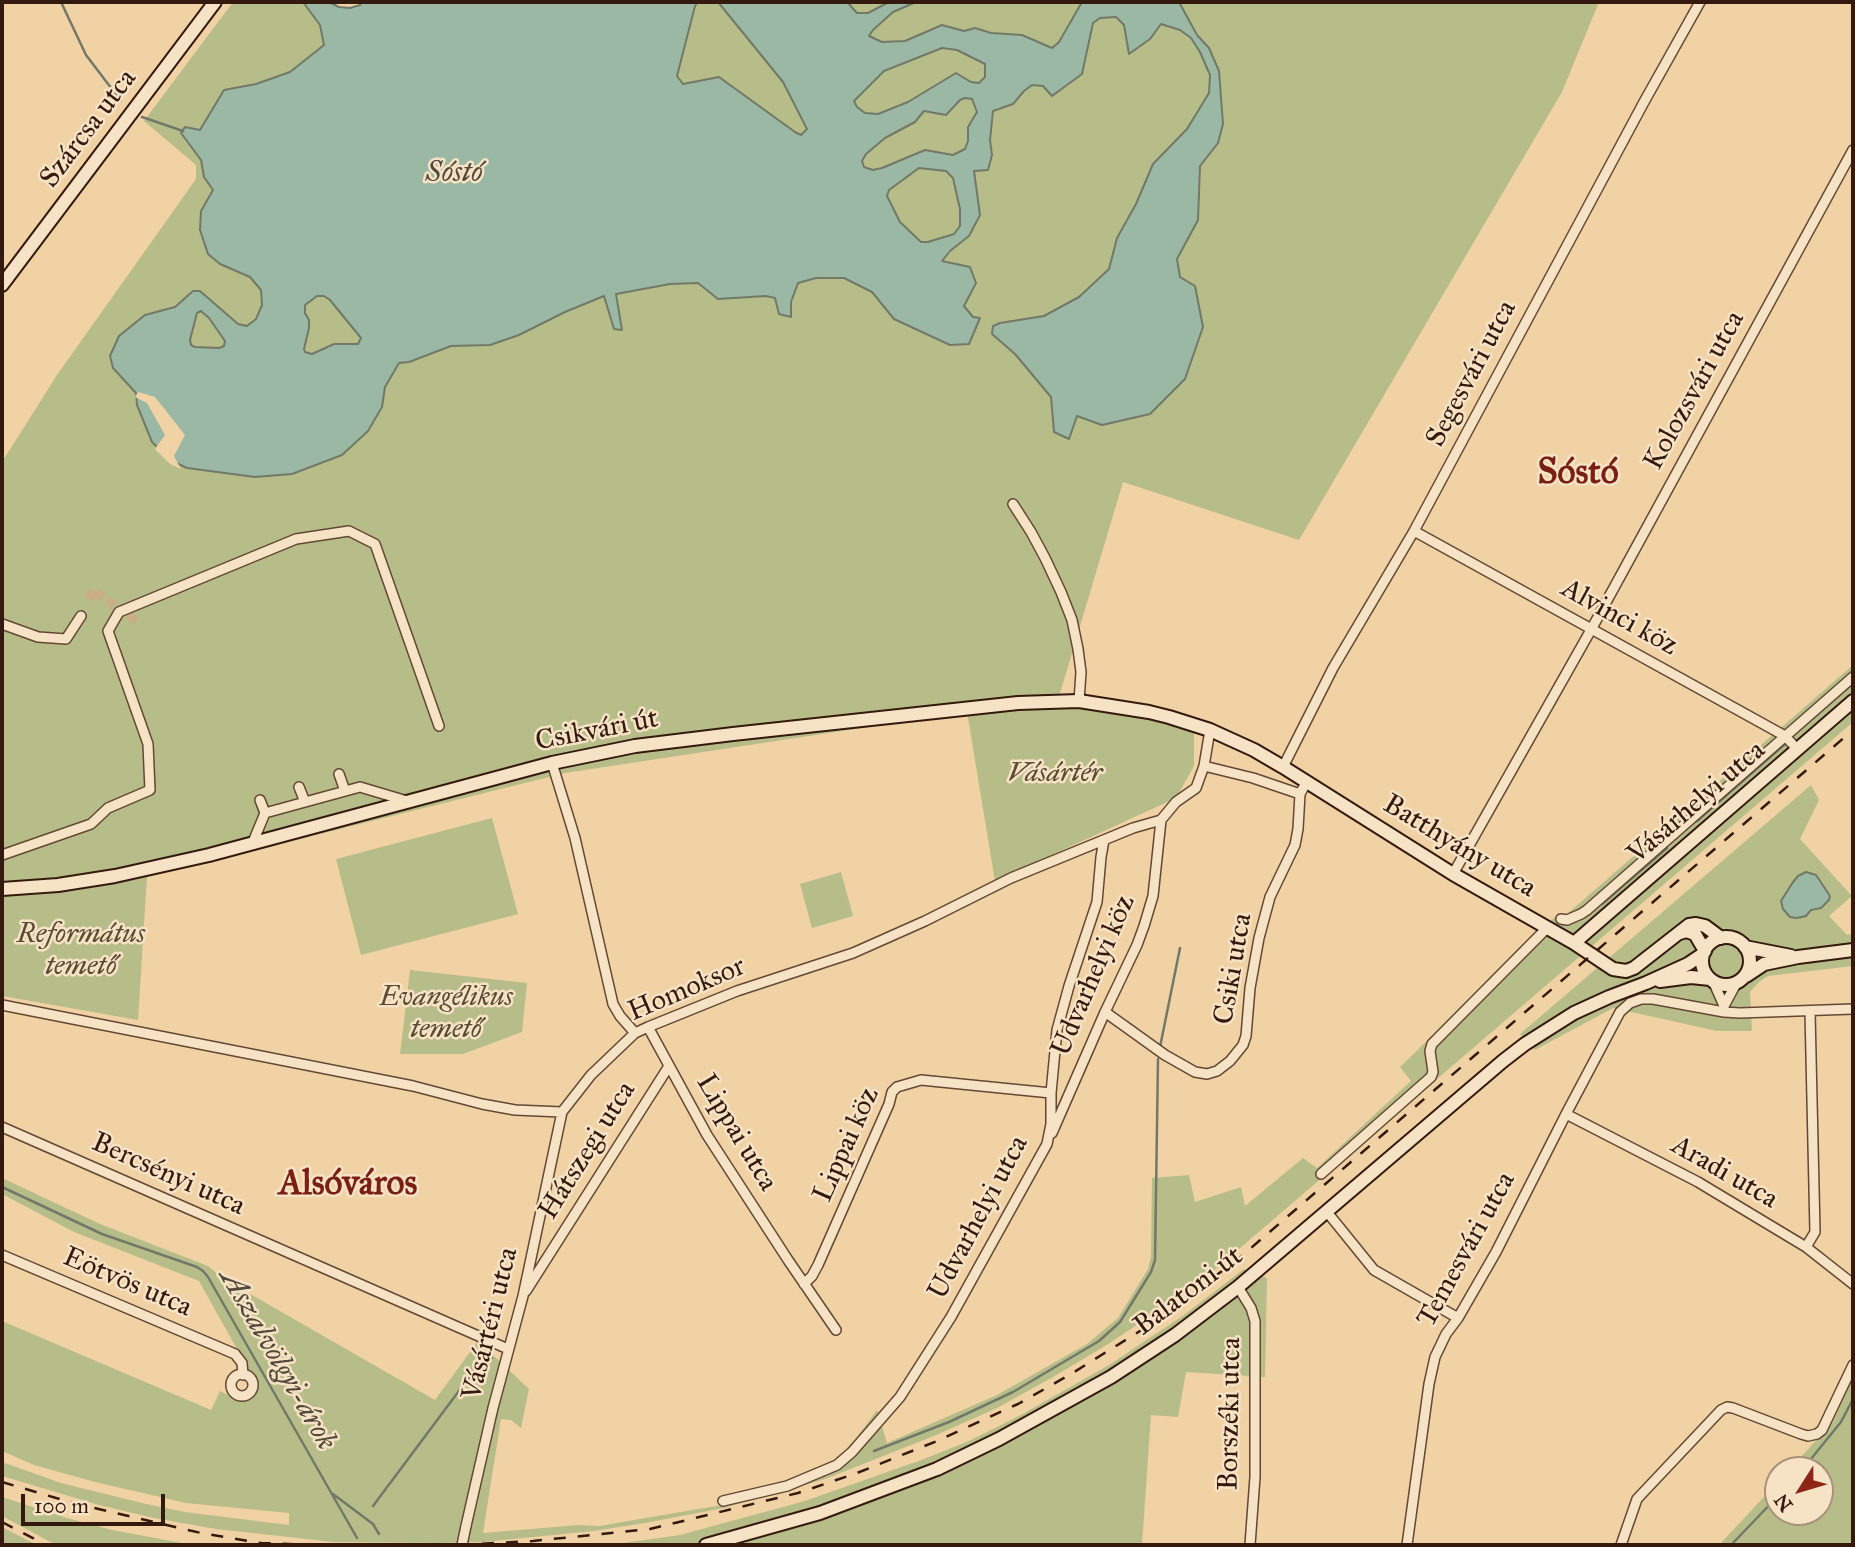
<!DOCTYPE html>
<meta charset="utf-8">
<style>
body{margin:0}
#map{position:relative;width:1855px;height:1547px;overflow:hidden;background:#f1d2a5;font-family:"IM FELL Great Primer",serif}
canvas{display:block}
.frame{position:absolute;inset:0;border:4px solid #341a0e;pointer-events:none}
.north{position:absolute;left:1764px;top:1456px;width:70px;height:70px;box-sizing:border-box;background:#f6e2c4;border:2px solid #a8927b;border-radius:50%;rotate:233deg;font-size:19px;font-weight:700;line-height:28px;text-align:center;color:#341a0e}
.north::after{content:'';display:block;margin:auto;width:24px;height:32px;background:#8f2418;clip-path:polygon(50% 0,100% 100%,50% 72%,0 100%)}
.scale{position:absolute;left:21px;top:1494px;width:144px;height:32px;box-sizing:border-box;border:4px solid #341a0e;border-top:0;padding-left:9px;font-size:21px;line-height:24px;white-space:nowrap;color:#341a0e;-webkit-text-stroke:5px #f6e2c4;paint-order:stroke}
</style>
<div id="map">
<canvas width="1855" height="1547"></canvas>
<div class="frame"></div>
<div class="north">N</div>
<div class="scale">100 m</div>
</div>
<script>
const g = document.querySelector('canvas').getContext('2d');
g.lineJoin = 'round';
function paint(path, color) { g.fillStyle = color; g.fill(path, 'evenodd'); }
const poly = rows => new Path2D(rows.map(r => 'M' + r).join(''));
function strokePath(path, color, width, dash) { g.strokeStyle = color; g.lineWidth = width; g.lineCap = dash ? 'butt' : 'round'; g.setLineDash(dash || []); g.stroke(path); }
function write(font, color, halo, rows, align = 'center') {
  g.font = font + ' "IM FELL Great Primer",serif'; g.lineWidth = 5; g.setLineDash([]); g.textBaseline = 'middle'; g.strokeStyle = halo; g.fillStyle = color; for (const [text, x, y, turn = 0] of rows) {
    g.save(); g.translate(x, y); g.rotate((+turn || 0) * Math.PI / 180); g.textAlign = isNaN(turn) ? turn : align; if (halo) g.strokeText(text, 0, 0); g.fillText(text, 0, 0); g.restore();
  }
}
const green = poly([
 [233,2,303,2,320,25,369,299,229,268,250,277,261,290,262,305,256,319,247,326,238,324,200,291,193,291,175,307,145,315,110,356,113,368,136,393,137,405,305,352,304,349,309,328,309,320,305,313,305,305,317,296,324,296,330,300,361,338,358,344,399,363,409,362,451,346,490,345,519,335,565,312,605,296,614,328,622,330,615,294,670,284,698,283,718,299,766,296,776,298,779,314,791,316,791,302,798,283,816,278,844,278,872,292,894,319,950,345,973,317,964,306,975,283,969,267,942,261,950,251,969,236,974,171,988,170,992,155,990,140,993,111,1013,104,1024,91,1032,85,1043,86,1082,75,1093,23,1100,18,1116,17,1124,25,1150,39,1160,24,1180,30,1208,48,1197,35,1179,2,1599,2,1562,92,1299,540,1123,482,1058,700,1194,722,1194,766,1176,798,995,881,967,712,565,773,147,877,138,1020,2,996,2,462,57,375,196,179,196,165,144,121],
 [698,2,718,2,783,82,808,129,801,135,795,132,719,77,684,84,677,76,695,6],
 [847,2,889,2,869,13,857,13],
 [916,2,1082,2,1059,42,1052,48,1022,35,991,33,975,28,964,31,942,25,905,41,881,42,869,36,873,30,893,12],
 [942,48,957,50,985,64,985,77,979,83,971,82,955,74,908,102,878,114,865,113,857,107,854,100,884,71],
 [965,98,972,99,977,113,968,127,968,141,965,149,953,155,925,150,882,168,873,170,864,168,862,161,866,154,885,138,915,122,924,111,946,115,950,112,960,100],
 [919,168,946,171,953,178,960,209,960,226,954,234,928,242,921,242,900,222,887,196,889,190],
 [201,311,209,318,225,341,224,346,220,348,195,347,191,345,190,340,197,313],
 [1853,665,1853,722,1197,1285,1105,1346,1053,1377,997,1408,934,1436,825,1479,724,1508,645,1523,594,1531,483,1542,440,1543,333,1542,216,1529,154,1518,99,1505,2,1476,2,1462,61,1483,146,1504,185,1512,289,1525,289,1513,186,1503,95,1482,34,1465,2,1451,2,1321,211,1410,220,1391,238,1400,244,1400,253,1395,257,1385,199,1281,74,1232,2,1194,2,1178,100,1224,208,1266,224,1279,435,1400,478,1341,529,1389,521,1428,511,1420,501,1419,483,1533,579,1525,599,1526,722,1505,720,1499,722,1496,760,1490,803,1477,829,1464,852,1444,877,1410,887,1443,997,1395,1087,1344,1118,1318,1148,1269,1151,1257,1152,1178,1189,1175,1195,1202,1241,1187,1245,1206,1303,1158,1317,1168,1411,1081,1400,1067,1559,913,1566,915],
 [1811,785,1819,800,1800,839,1852,896,1829,916,1847,935,1853,933,1853,966,1768,976,1759,982,1750,992,1752,1031,1717,1031,1613,1008,1535,1050,1520,1034],
 [492,818,518,914,361,955,336,859],
 [841,872,853,916,812,928,800,884],
 [410,970,527,983,522,1032,463,1054,400,1054],
 [1244,1269,1267,1278,1265,1377,1186,1372,1178,1417,1151,1415,1142,1545,609,1545,680,1535,805,1501,924,1459,969,1441,1019,1416,1109,1365,1184,1315],
 [1853,1378,1853,1545,1719,1545,1778,1482,1778,1512,1820,1512,1820,1470,1789,1470,1833,1422],
 [2,1497,67,1518,112,1530,193,1545,56,1545,2,1516],
 [2,1527,37,1545,2,1545]
]);
const water = poly([
 [303,2,329,2,339,7,350,8,360,5,362,2,698,2,695,6,677,76,683,84,719,77,795,132,801,135,807,129,783,82,718,2,847,2,857,13,868,13,889,2,916,2,893,12,873,30,869,36,882,42,905,41,942,25,964,31,975,28,991,33,1022,35,1052,48,1059,42,1082,2,1179,2,1197,35,1209,48,1219,71,1223,124,1218,143,1200,166,1198,220,1177,259,1180,277,1195,286,1203,327,1185,379,1150,414,1102,425,1077,416,1069,439,1054,432,1051,397,1015,354,992,334,993,326,1000,323,1044,316,1079,297,1109,269,1117,238,1136,204,1153,164,1187,129,1209,93,1210,75,1200,52,1191,38,1180,30,1161,24,1150,39,1129,54,1124,25,1116,17,1100,18,1093,23,1082,74,1052,96,1043,86,1032,85,1024,91,1013,104,993,111,990,140,992,155,988,170,974,171,980,215,969,236,950,251,942,261,970,267,976,283,964,306,973,317,980,318,969,344,950,345,894,319,872,292,844,278,816,278,798,283,791,302,791,317,779,314,775,298,766,296,718,299,698,283,670,284,616,294,622,330,614,329,604,296,565,312,519,335,490,345,451,346,409,362,399,363,385,387,382,407,368,431,342,455,292,474,255,477,187,468,172,461,152,442,137,405,136,393,113,368,110,356,119,336,145,315,175,307,193,291,200,291,238,324,247,326,256,319,262,305,261,290,250,277,220,264,208,254,200,230,201,211,213,190,204,177,201,160,181,133,185,127,200,130,224,90,256,84,290,72,324,45,320,25,303,2],
 [942,48,957,50,985,64,985,77,979,83,971,82,956,73,908,102,878,114,865,113,857,107,854,101,884,71,942,48],
 [965,98,972,99,977,112,968,127,968,141,965,149,953,155,925,150,882,168,873,170,864,167,862,161,866,154,885,138,915,122,924,111,946,115,960,100,965,98],
 [919,168,946,171,953,178,960,209,960,226,954,234,928,242,921,242,900,222,887,196,889,190,919,168],
 [317,296,324,296,330,300,361,338,358,344,334,344,312,354,305,352,304,349,309,328,309,320,305,313,305,305,317,296],
 [201,311,209,318,225,341,224,346,219,348,195,347,191,345,190,340,197,313,201,311],
 [1806,872,1816,875,1830,896,1829,900,1821,908,1811,910,1806,916,1797,918,1790,917,1783,909,1781,901,1793,882,1798,876,1806,872]
]);
const pier = poly([
 [138,392,155,397,185,435,174,456,181,469,170,464,155,449,165,435,147,403,135,397]
]);
const stream = poly([
 [61,2,86,55,121,101],
 [142,117,183,131],
 [1834,699,1853,683],
 [1697,821,1785,744],
 [1602,904,1667,848],
 [1160,1047,1180,948],
 [2,1187,102,1234,197,1267,203,1271,208,1277,357,1538],
 [874,1451,949,1422,1013,1392,1099,1341,1120,1322,1151,1272,1155,1260,1158,1059],
 [1802,1470,1841,1422,1853,1399],
 [333,1494,373,1524,379,1534],
 [373,1506,479,1364,492,1358],
 [1731,1545,1778,1496]
]);
const streetTunnel = poly([
 [89,599,93,590,138,622]
]);
const street = poly([
 [1013,504,1031,532,1045,558,1061,592,1072,620,1078,649,1081,672,1079,701],
 [1414,531,1776,731,1785,736,1797,749],
 [2,624,38,637,66,639,81,616],
 [552,763,575,838,613,1004,620,1016,635,1033],
 [1204,766,1253,778,1300,794],
 [1283,767,1333,668,1414,531,1644,102,1700,2],
 [339,774,345,791],
 [299,787,305,802],
 [260,800,265,813],
 [253,842,265,813,360,787,407,801],
 [2,855,91,824,108,808,150,790,148,744,108,631,119,612,296,539,349,531,375,544,439,726],
 [1453,874,1592,628,1853,150],
 [1561,919,1567,920,1581,914,1587,910,1853,677],
 [1713,981,1724,1006,1724,1012],
 [2,1005,413,1086,482,1104,515,1110,562,1112],
 [1724,1006,1737,982],
 [1105,1012,1165,1055,1195,1072,1207,1074,1217,1071,1230,1061,1243,1045,1246,1036,1250,988,1259,938,1270,897,1295,845,1298,829,1300,794,1307,781],
 [648,1027,707,1135,788,1260,836,1330],
 [1566,1114,1698,1182,1806,1247,1853,1284],
 [2,1127,508,1349],
 [1052,1133,1105,1012,1137,945,1144,926,1153,896,1161,820],
 [1321,1174,1431,1077,1433,1072,1430,1051,1432,1044,1547,928],
 [1327,1212,1374,1270,1458,1318],
 [1806,1247,1815,1232,1810,1012],
 [2,1255,235,1354,242,1363,243,1375],
 [804,1284,812,1276,818,1265,889,1104,892,1092,897,1087,921,1080,1051,1093],
 [1238,1287,1251,1308,1255,1321,1255,1477,1250,1545],
 [526,1291,669,1066],
 '231 1385a11 11 0 1 1 22 0a11 11 0 1 1-22 0Z',
 [723,1501,787,1486,837,1465,852,1452,900,1397,951,1317,1047,1144,1051,1124,1051,1093,1057,1030,1069,986,1097,902,1101,857,1104,840],
 [466,1526,493,1408,523,1296,562,1112,591,1075,635,1033,648,1027,737,991,853,953,925,921,1011,878,1133,828,1161,820,1176,802,1196,788,1204,766,1210,730],
 [1407,1545,1429,1384,1435,1357,1446,1334,1458,1318,1496,1252,1566,1114,1620,1012,1630,1003,1641,999,1653,999,1724,1012,1740,1013,1853,1009],
 [1621,1545,1637,1499,1721,1410,1727,1407,1733,1408,1801,1434,1808,1436,1817,1434,1822,1430,1853,1365]
]);
const secondary = poly([
 [2,285,215,2],
 [2,889,58,885,115,876,209,855,552,763,635,746,733,734,1018,703,1079,701,1149,712,1169,717,1210,730,1254,750,1283,767,1453,874,1574,943,1613,969,1626,971,1634,968,1689,925,1696,924,1705,926,1721,938],
 [1680,933,1686,931,1695,934,1705,951],
 '1702 961a24 24 0 1 1 48 0a24 24 0 1 1-48 0Z',
 [1574,943,1853,701],
 [1745,947,1791,956],
 [1746,976,1764,964,1798,957,1853,950],
 [1660,981,1691,977,1710,979],
 [706,1545,820,1513,937,1469,999,1439,1111,1377,1175,1335,1238,1287,1503,1061,1525,1044,1574,1013,1609,997,1646,983,1688,964,1703,954]
]);
const rail = poly([
 [2,1482,73,1503,201,1533,261,1543,316,1545],
 [2,1522,46,1545],
 [458,1545,533,1541,650,1529,798,1493,857,1473,937,1441,1018,1404,1071,1374,1148,1326,1237,1260,1853,730]
]);
const streetBridge = poly([
 [462,1545,466,1526]
]);
const streetNames = [
 ["Szárcsa utca",89,129,-53],
 ["Segesvári utca",1472,374,-62],
 ["Kolozsvári utca",1695,391,-61],
 ["Alvinci köz",1619,618,29],
 ["Csikvári út",597,731,-11],
 ["Vásárhelyi utca",1697,803,-41],
 ["Batthyány utca",1459,847,31],
 ["Csiki utca",1234,969,-80],
 ["Udvarhelyi köz",1094,976,-67],
 ["Homoksor",687,990,-23],
 ["Lippai utca",736,1133,59],
 ["Lippai köz",847,1145,-66],
 ["Hátszegi utca",588,1151,-58],
 ["Aradi utca",1724,1173,30],
 ["Bercsényi utca",168,1175,24],
 ["Udvarhelyi utca",979,1218,-62],
 ["Temesvári utca",1467,1250,-61],
 ["Eötvös utca",127,1283,23],
 ["Balatoni út",1189,1292,-37],
 ["Vásártéri utca",491,1324,-76],
 ["Borszéki utca",1231,1414,-89]
];
const parkNames = [
 ["Vásártér",1055,774],
 ["Református",81,935],
 ["temető",81,967],
 ["Evangélikus",446,998],
 ["temető",446,1030]
];
const waterNames = [
 ["Sóstó",454,174],
 ["Aszalvölgyi-árok",277,1360,60]
];
const districtNames = [
 ["Sóstó",1578,474],
 ["Alsóváros",348,1185]
];
paint(green, '#b7bd89');
paint(water, '#9bb8a4');
strokePath(water, '#727968', 2);
paint(pier, '#f1d2a5');
strokePath(stream, '#727968', 2.5);
strokePath(streetTunnel, '#cbad87', 9, [9, 4.5]);
strokePath(street, '#634834', 12);
strokePath(secondary, '#341a0e', 16);
strokePath(street, '#f6e2c4', 9);
strokePath(secondary, '#f6e2c4', 12);
strokePath(rail, '#341a0e', 2.5, [12, 12]);
strokePath(streetBridge, '#634834', 12, []);
strokePath(streetBridge, '#f6e2c4', 9);
write('28px', '#341a0e', '#f6e2c4', streetNames);
write('italic 28px', '#5b4b33', '#f6e2c4', parkNames);
write('italic 30px', '#53493b', '#f6e2c4', waterNames);
write('bold 35px', '#7a1f14', '#f6e2c4', districtNames);
</script>
